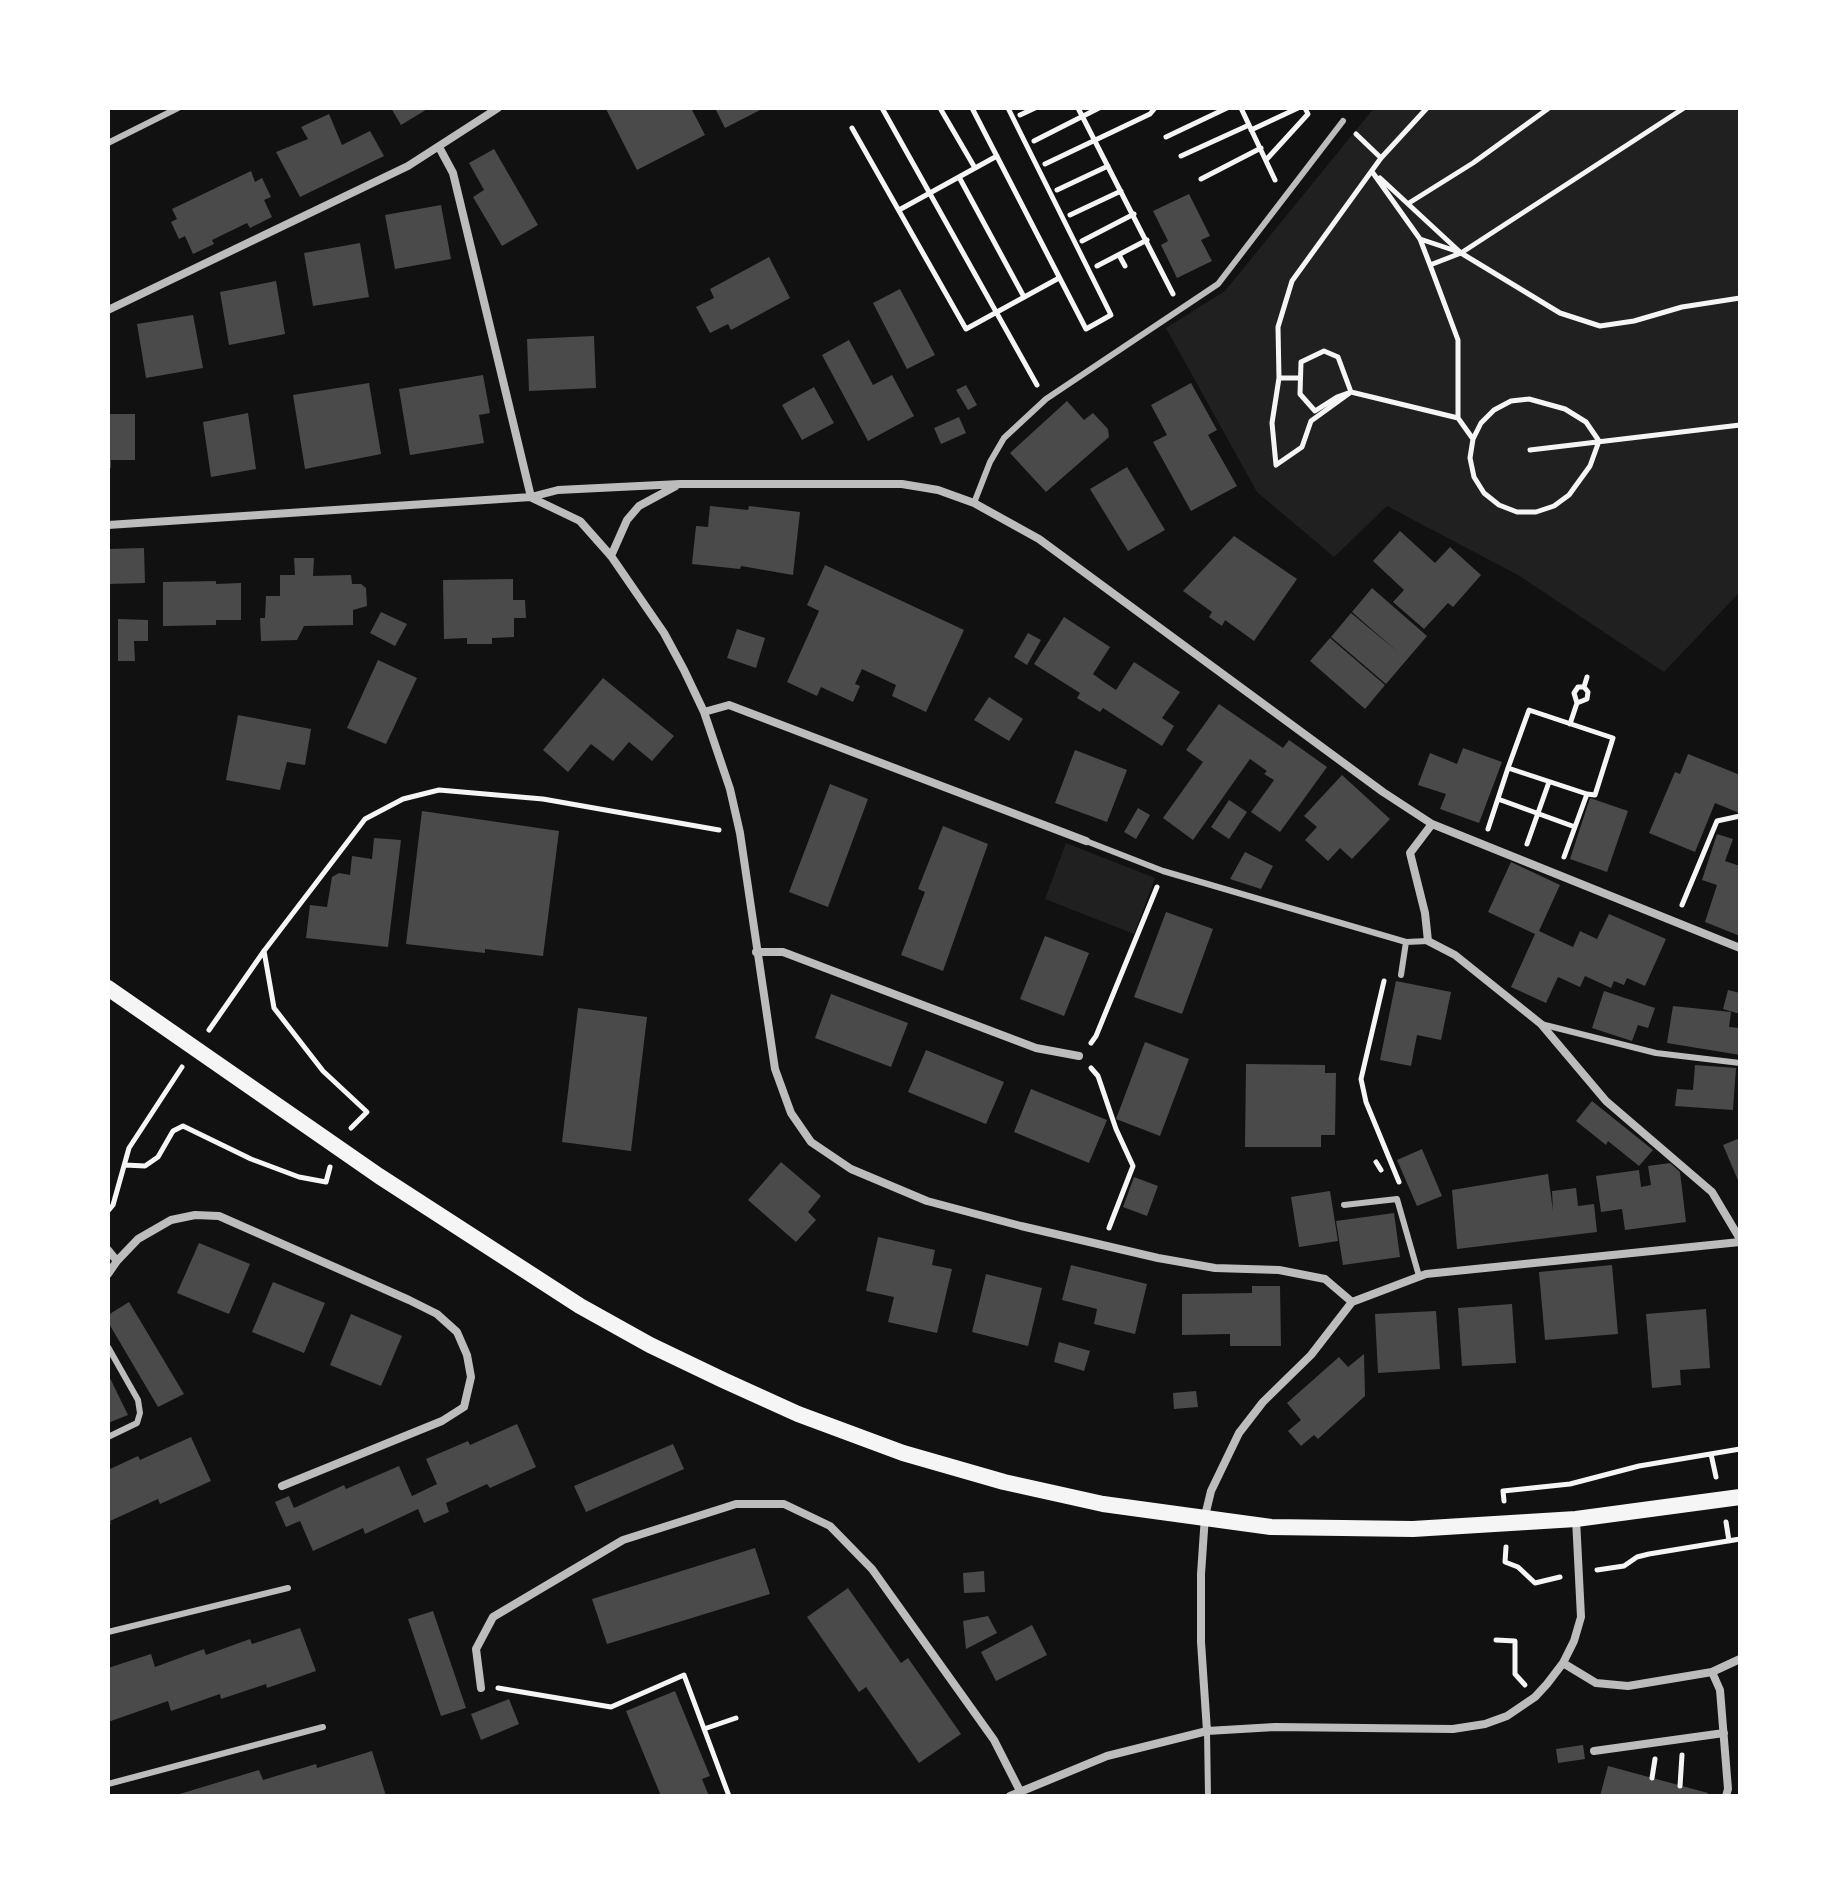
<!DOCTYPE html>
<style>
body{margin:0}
#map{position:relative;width:1848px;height:1904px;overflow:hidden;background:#111;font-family:"IBM Plex Sans",sans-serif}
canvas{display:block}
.frame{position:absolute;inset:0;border:110px solid #fff;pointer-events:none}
</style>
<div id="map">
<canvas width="1848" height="1904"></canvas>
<div class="frame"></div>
</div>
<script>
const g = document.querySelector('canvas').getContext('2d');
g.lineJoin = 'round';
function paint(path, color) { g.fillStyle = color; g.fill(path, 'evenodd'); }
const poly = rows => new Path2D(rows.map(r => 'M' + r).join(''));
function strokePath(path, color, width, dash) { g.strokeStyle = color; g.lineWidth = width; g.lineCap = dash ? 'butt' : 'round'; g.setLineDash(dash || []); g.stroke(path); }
const green = poly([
 [1374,108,1740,108,1740,592,1664,672,1518,575,1387,506,1334,557,1257,492,1166,328,1225,291],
 [1066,843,1155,878,1134,934,1045,899]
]);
const building = poly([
 [391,108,429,108,401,125],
 [691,108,705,135,637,170,606,109],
 [715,108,764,108,725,128],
 [329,114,342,145,370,131,384,156,300,197,276,152,308,139,301,127],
 [494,149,538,225,502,246,473,197,484,190,469,163],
 [251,171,255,182,262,178,271,197,264,200,272,217,250,228,247,223,212,240,214,244,193,254,185,236,179,239,171,222,177,219,172,209],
 [1189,194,1210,236,1201,240,1212,261,1177,278,1161,245,1168,241,1153,211],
 [441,205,451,259,395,269,385,215],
 [360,243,369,297,313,306,304,253],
 [769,257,790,298,731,330,728,324,710,333,696,307,714,298,710,289],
 [276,281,285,334,229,345,220,292],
 [900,289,935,355,907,369,873,303],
 [193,315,203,368,146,378,137,324],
 [594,336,596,388,529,391,527,339],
 [849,340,873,385,892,375,914,416,868,441,822,355],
 [483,375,490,413,479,415,484,443,410,455,399,389],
 [369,383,381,454,305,469,293,395],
 [1191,383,1217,430,1208,435,1237,486,1191,511,1153,442,1167,435,1151,405],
 [966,385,977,405,968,410,956,390],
 [814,387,834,423,802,440,782,405],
 [1067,401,1084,420,1093,413,1108,429,1109,437,1046,492,1010,453],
 [248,413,256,469,211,477,203,422],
 [108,414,135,414,135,460,111,460,111,468,108,468],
 [959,417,966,433,941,444,934,428],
 [1127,467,1165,530,1128,551,1090,489],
 [710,506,748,510,749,506,800,512,793,575,741,566,740,569,692,564,696,526,708,527],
 [1400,531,1435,563,1450,547,1481,575,1453,607,1448,603,1424,629,1393,602,1404,590,1373,561],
 [1234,536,1297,579,1254,641,1225,620,1222,626,1209,617,1212,612,1183,591],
 [144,548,145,583,108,584,108,549],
 [294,558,314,558,313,576,351,575,352,584,361,584,366,588,367,606,353,610,353,625,304,626,297,640,261,641,260,618,265,618,266,596,280,596,280,575,295,575],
 [825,565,964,630,926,712,892,696,896,685,862,669,855,684,860,686,853,702,821,687,817,696,787,682,819,611,807,605],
 [513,579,513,600,525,600,526,618,514,618,514,637,492,638,492,644,467,644,467,638,444,639,443,580],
 [216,581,216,584,241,583,241,620,216,620,216,625,163,626,163,582],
 [1372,588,1427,636,1386,684,1331,637,1351,613,1398,652,1352,612],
 [381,612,407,624,395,646,370,633],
 [1064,617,1110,647,1093,674,1104,682,1116,690,1134,662,1180,692,1162,718,1174,726,1162,746,1103,708,1100,712,1077,698,1080,693,1034,664],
 [118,619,148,620,148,641,134,641,135,661,118,661],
 [737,629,765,638,756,668,727,658],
 [1028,633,1041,640,1027,665,1014,657],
 [1330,638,1385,685,1365,709,1310,661],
 [378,660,417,678,386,744,347,728],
 [603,678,674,736,652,761,629,742,613,761,591,744,568,772,543,750],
 [989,697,1023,719,1009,741,974,720],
 [1219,704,1283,748,1289,740,1327,767,1280,832,1251,812,1274,780,1264,774,1267,771,1250,759,1193,840,1163,818,1203,762,1186,750],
 [238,715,311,729,305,765,287,762,280,790,226,780],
 [1463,748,1502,762,1479,823,1440,809,1446,794,1418,785,1430,753,1457,764],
 [1075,750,1127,770,1107,822,1055,803],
 [1688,754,1740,775,1739,813,1715,803,1695,852,1649,833,1675,772,1680,774],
 [1342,775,1390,819,1352,859,1340,848,1328,861,1305,840,1317,827,1304,816],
 [830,784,868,799,828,907,789,892],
 [1590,798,1628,811,1607,872,1570,859],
 [1229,800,1247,812,1229,839,1211,827],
 [1138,808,1150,815,1136,839,1124,832],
 [422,811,559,831,543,956,485,949,485,953,406,944],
 [943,826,988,844,943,971,901,955,925,892,918,889],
 [1717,834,1733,839,1725,861,1740,866,1740,936,1705,922,1717,885,1702,880],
 [374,838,401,840,388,947,306,938,310,905,327,907,332,877,339,873,350,875,352,856,372,859],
 [1245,852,1273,866,1261,889,1230,879],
 [1511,862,1560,885,1539,931,1573,947,1580,931,1597,939,1609,914,1666,939,1645,986,1627,978,1624,985,1614,981,1611,988,1585,976,1580,987,1558,977,1546,1003,1511,987,1535,934,1488,912],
 [1166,912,1213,929,1182,1014,1134,997],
 [1045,936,1089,953,1064,1016,1020,999],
 [1396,981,1451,992,1441,1040,1417,1035,1411,1066,1380,1060],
 [1728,990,1740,993,1740,1014,1723,1009],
 [1604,991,1655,1008,1648,1028,1638,1025,1632,1041,1592,1028],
 [831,994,908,1023,891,1067,815,1038],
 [1673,1006,1731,1012,1729,1027,1740,1028,1740,1055,1667,1043],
 [578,1008,647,1017,631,1151,562,1142],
 [1145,1042,1189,1059,1160,1136,1116,1119],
 [926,1050,1004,1082,986,1124,908,1092],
 [1246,1064,1325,1065,1325,1073,1336,1073,1335,1135,1321,1135,1321,1147,1245,1147],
 [1695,1065,1736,1068,1733,1110,1675,1106,1677,1089,1693,1090],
 [1031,1089,1107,1120,1089,1163,1014,1132],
 [1592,1101,1653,1150,1639,1166,1608,1141,1606,1145,1576,1121],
 [1740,1138,1740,1185,1723,1145],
 [1422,1149,1442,1196,1417,1206,1397,1160],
 [781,1162,821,1196,808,1212,816,1220,796,1242,748,1200],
 [1670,1163,1680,1172,1686,1222,1625,1230,1622,1209,1601,1212,1596,1176,1639,1170,1641,1187,1651,1185,1648,1166],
 [1548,1174,1553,1211,1552,1191,1576,1188,1578,1206,1594,1204,1597,1232,1457,1249,1452,1190],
 [1134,1177,1158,1186,1147,1216,1123,1207],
 [1330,1191,1338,1241,1299,1247,1291,1197],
 [1394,1213,1400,1257,1343,1265,1336,1221],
 [878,1237,935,1250,932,1265,952,1269,937,1333,888,1322,894,1297,866,1291],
 [199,1243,250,1264,229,1314,177,1293],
 [1071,1265,1147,1284,1135,1334,1094,1324,1097,1309,1062,1300],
 [1612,1265,1618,1334,1545,1340,1539,1272],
 [986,1274,1042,1288,1028,1346,972,1332],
 [273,1282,325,1303,304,1353,252,1332],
 [1252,1286,1280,1286,1281,1346,1230,1346,1230,1334,1182,1335,1182,1294,1252,1293],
 [129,1302,184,1394,158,1407,108,1322,108,1315],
 [1512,1304,1516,1363,1462,1366,1458,1308],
 [1706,1309,1710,1368,1680,1370,1681,1385,1652,1388,1646,1314],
 [1436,1311,1440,1369,1378,1373,1375,1314],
 [351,1314,402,1336,381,1386,330,1365],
 [1059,1342,1090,1351,1084,1371,1054,1362],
 [1364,1354,1365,1396,1318,1439,1314,1435,1301,1446,1288,1431,1301,1420,1287,1403,1339,1357,1348,1367],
 [108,1374,128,1415,108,1423],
 [1196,1391,1198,1407,1174,1409,1173,1393],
 [517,1424,536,1467,490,1488,487,1484,446,1503,449,1512,424,1523,418,1509,365,1534,363,1528,313,1551,300,1521,286,1527,275,1502,289,1496,294,1508,344,1485,346,1489,399,1466,412,1496,437,1484,426,1459,468,1441,470,1445],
 [191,1437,211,1481,160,1504,158,1499,110,1521,111,1524,108,1525,108,1470,138,1456,140,1460],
 [673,1444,684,1469,586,1512,574,1486],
 [755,1548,770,1594,607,1644,592,1599],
 [984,1571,985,1592,964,1593,963,1573],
 [848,1588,901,1663,908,1658,961,1734,919,1763,866,1687,859,1692,807,1617],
 [433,1611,466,1708,441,1716,408,1619],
 [988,1616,997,1633,966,1649,963,1621],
 [1032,1625,1047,1655,996,1681,981,1652],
 [300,1628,316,1671,267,1688,266,1684,221,1699,220,1694,171,1711,168,1701,108,1722,108,1668,151,1654,155,1667,204,1649,206,1655,250,1639,252,1644],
 [675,1691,710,1776,702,1779,709,1796,661,1796,626,1711],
 [509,1699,519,1724,481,1740,471,1714],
 [1583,1745,1585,1759,1558,1763,1556,1749],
 [372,1751,386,1796,173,1796,259,1770,263,1780,316,1764,317,1768],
 [1608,1766,1708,1793,1707,1796,1600,1796]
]);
const path = poly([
 [882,108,1037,385],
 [940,108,975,168],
 [972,108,1086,329,1111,315,1008,108],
 [1078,108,1173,294],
 [1241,108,1275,180],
 [1020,115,1035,108],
 [852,128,966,329,1059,278],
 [1251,130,1298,108],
 [1356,134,1381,158],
 [1166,137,1227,108],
 [1034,141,1099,108],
 [1181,156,1249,125],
 [1266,160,1308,114,1305,108],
 [1045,164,1150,114,1155,108],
 [1373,173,1420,239,1430,265,1458,340,1458,418,1473,439],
 [959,177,1024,297],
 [1380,178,1461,253],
 [1201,179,1261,148],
 [1057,190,1108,166],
 [1409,203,1473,163,1549,108],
 [899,210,997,156],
 [1070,215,1121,191],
 [1420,239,1456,251],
 [1082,241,1134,214],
 [1461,253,1684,108],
 [1119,255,1125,266],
 [1430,265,1461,253,1560,313,1600,326,1634,321,1682,307,1740,298],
 [1097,266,1147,240],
 [1279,378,1299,378],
 [1351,392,1311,421,1302,447,1276,465,1272,423,1279,378,1278,327,1292,281,1381,158,1427,108],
 [1351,392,1338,357,1324,351,1301,362,1300,394,1315,411,1337,397,1351,392,1458,418],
 [1529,399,1565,409,1586,422,1599,441,1590,466,1569,495,1554,506,1536,512,1517,512,1499,505,1484,493,1474,477,1470,458,1473,439,1481,423,1494,410,1511,401,1529,399],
 [1530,450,1740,425],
 [1577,703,1574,693,1578,687,1584,687],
 [1570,724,1577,703,1587,699,1588,692,1584,687,1587,677],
 [1508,768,1529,710,1613,738,1595,795,1587,794],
 [1498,799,1575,827],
 [1488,829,1508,768,1587,794,1564,857],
 [1527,844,1549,782],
 [1682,905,1717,821,1740,816],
 [264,951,274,1008,323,1071,367,1112,351,1128],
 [1384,981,1361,1079,1366,1102,1399,1182],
 [209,1030,264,951,365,819,403,799,439,790,543,799,719,830],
 [1091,1043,1096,1036,1157,887],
 [1091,1068,1098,1076,1116,1129,1133,1166,1109,1228],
 [1376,1162,1381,1170],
 [125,1165,145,1166,158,1157,173,1131,183,1126,251,1159,299,1177,326,1182,330,1167],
 [108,1211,113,1205,129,1148,182,1067],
 [1711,1454,1716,1477],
 [1504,1501,1503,1491,1570,1484,1639,1466,1740,1449],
 [1726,1522,1729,1541],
 [1506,1547,1505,1562,1518,1567,1535,1583,1560,1577],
 [1597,1570,1624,1566,1637,1557,1649,1554,1740,1539],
 [1496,1640,1515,1641,1515,1674,1525,1685],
 [498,1688,611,1707,684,1675,729,1796],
 [704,1729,736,1718],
 [1652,1778,1655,1759],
 [1680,1786,1682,1755]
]);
const service = poly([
 [108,143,178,108],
 [974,503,990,462,1004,438,1046,399,1218,284,1343,121],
 [1086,841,1163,871,1406,942,1428,941],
 [1401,975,1406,942],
 [1541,1024,1656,1053,1740,1063],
 [1344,1205,1397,1199,1419,1276],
 [108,1347,138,1400,140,1413,137,1423,108,1437],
 [108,1632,288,1588],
 [1207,1731,1208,1796],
 [108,1784,323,1727]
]);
const minor = poly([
 [439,147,453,173,531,497],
 [108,310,408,166,498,108],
 [532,498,580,521,611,556,664,633,684,670,704,712,730,789,740,833,775,1069,791,1113,811,1142,851,1169,927,1201,1021,1226,1158,1258,1215,1268,1279,1270,1325,1279,1352,1302,1426,1274,1740,1242],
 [108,525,531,497,558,490,680,484,902,484,938,490,974,503,1039,539,1383,792,1432,824,1740,948],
 [611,556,627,520,639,506,676,486],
 [704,712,729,705,1086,841],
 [1432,824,1410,853,1425,913,1428,941,1455,955,1541,1024,1606,1101,1712,1192,1740,1239],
 [756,952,783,952,1036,1048,1079,1056],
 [108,1250,117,1261,108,1274],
 [117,1261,138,1239,171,1220,195,1215,219,1216,409,1300,437,1314,457,1332,467,1355,471,1377,464,1407,442,1421,282,1486],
 [1563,1663,1596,1683,1628,1686,1712,1672,1740,1659],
 [1712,1672,1720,1690,1728,1789,1726,1796],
 [481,1688,476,1649,493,1617,623,1540,736,1504,784,1504,830,1526,872,1569,994,1740,1020,1791],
 [1207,1731,1201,1642,1201,1574,1205,1516,1211,1491,1239,1433,1263,1402,1311,1355,1352,1302],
 [1594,1751,1724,1733],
 [1010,1796,1107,1756,1207,1731,1275,1727,1453,1729,1485,1724,1507,1716,1535,1697,1547,1684,1563,1663,1574,1641,1581,1617,1576,1519]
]);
const secondary = poly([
 [108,988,379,1176,580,1306,650,1345,723,1380,798,1414,903,1453,1004,1482,1103,1504,1271,1527,1413,1529,1576,1519,1740,1497]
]);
paint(green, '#202020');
paint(building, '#4a4a4a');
strokePath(path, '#f5f5f5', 5);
strokePath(service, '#bcbcbc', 6);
strokePath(minor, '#bcbcbc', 8);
strokePath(secondary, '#f5f5f5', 16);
</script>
